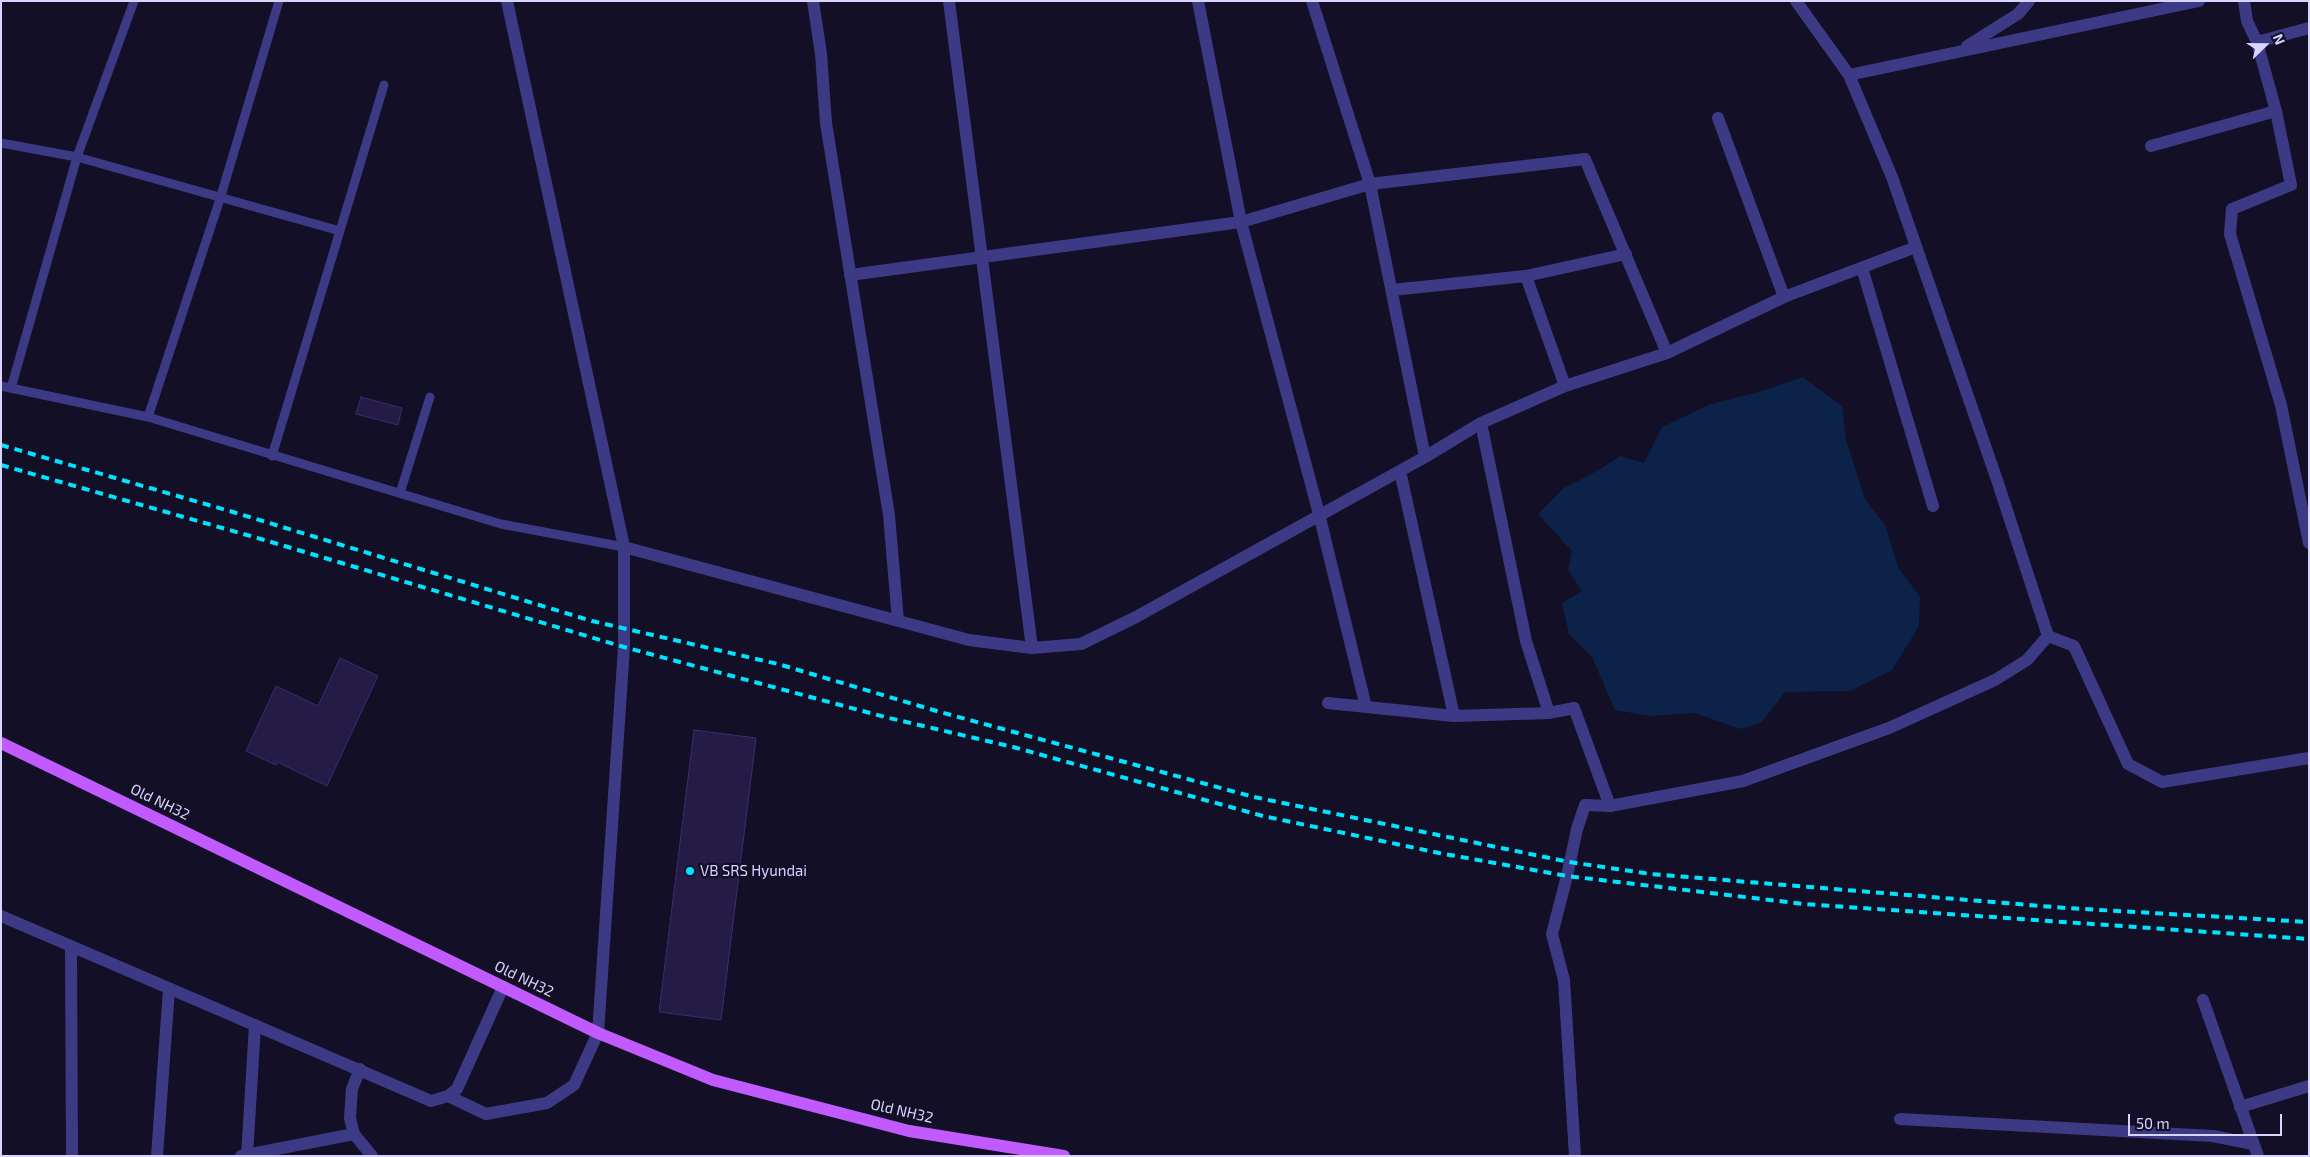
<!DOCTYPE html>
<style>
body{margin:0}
#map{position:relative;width:2310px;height:1157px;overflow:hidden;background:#130f26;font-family:"Exo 2",sans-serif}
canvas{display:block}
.frame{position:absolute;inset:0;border:2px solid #d9d4ff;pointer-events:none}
.north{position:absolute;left:2240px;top:20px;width:50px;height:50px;-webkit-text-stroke:4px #130f26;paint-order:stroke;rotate:68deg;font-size:14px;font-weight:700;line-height:20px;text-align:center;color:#d9d4ff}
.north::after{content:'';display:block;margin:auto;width:18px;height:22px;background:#d9d4ff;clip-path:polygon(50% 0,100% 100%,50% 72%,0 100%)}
.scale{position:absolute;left:2128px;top:1114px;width:154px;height:22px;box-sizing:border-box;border:2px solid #d9d4ff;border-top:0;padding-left:6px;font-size:15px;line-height:18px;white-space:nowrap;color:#d9d4ff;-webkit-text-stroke:4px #130f26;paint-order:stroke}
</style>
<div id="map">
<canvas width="2310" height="1157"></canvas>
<div class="frame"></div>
<div class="north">N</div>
<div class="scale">50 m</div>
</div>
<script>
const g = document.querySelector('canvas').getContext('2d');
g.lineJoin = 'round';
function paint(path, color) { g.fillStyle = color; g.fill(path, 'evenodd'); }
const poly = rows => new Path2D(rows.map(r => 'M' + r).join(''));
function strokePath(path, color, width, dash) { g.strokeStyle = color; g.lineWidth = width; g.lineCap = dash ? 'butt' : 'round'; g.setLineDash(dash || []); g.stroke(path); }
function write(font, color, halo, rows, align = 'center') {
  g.font = font + ' "Exo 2",sans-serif'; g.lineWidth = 4.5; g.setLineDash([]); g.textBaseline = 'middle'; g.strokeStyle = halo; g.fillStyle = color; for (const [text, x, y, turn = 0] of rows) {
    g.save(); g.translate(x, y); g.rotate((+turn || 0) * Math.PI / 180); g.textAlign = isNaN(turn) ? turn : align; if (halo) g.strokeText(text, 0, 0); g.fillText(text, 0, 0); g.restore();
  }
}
const water = poly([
 [1803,377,1842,406,1846,439,1865,499,1886,527,1898,567,1920,597,1919,626,1892,670,1850,691,1785,692,1761,723,1740,729,1695,713,1650,716,1615,710,1592,657,1569,634,1562,603,1582,591,1568,570,1572,551,1538,514,1564,488,1599,470,1620,456,1644,463,1662,427,1711,404,1762,391]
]);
const building = poly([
 [361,397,402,408,398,425,356,414,361,397],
 [340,658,378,676,327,786,277,762,276,765,246,751,276,686,318,706,340,658],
 [694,730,756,738,721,1020,659,1012,694,730]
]);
const service = poly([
 [1,143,77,157,340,231],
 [1,386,148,417,501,524,624,547],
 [11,388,77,157,134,1],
 [148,417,220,199,279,1],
 [272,456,384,85],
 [400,493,430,397]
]);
const minor = poly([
 [507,1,624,547,969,640,1032,648,1081,644,1136,617,1425,457,1481,423,1565,386,1667,353,1784,297,1916,247],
 [813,1,821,54,826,123,889,515,898,621],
 [949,1,1032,648],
 [1198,1,1241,222,1319,514,1366,707],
 [1312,1,1370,184,1425,457],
 [2244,1,2247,21,2257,42,2309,28],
 [2257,42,2276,111,2291,185,2232,209,2230,234,2281,405,2309,543],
 [1967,46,2018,14,2029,1],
 [1849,75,2199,1],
 [1718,118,1784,297],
 [2151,146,2276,111],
 [1862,268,1933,506],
 [850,275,1241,222,1370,184,1585,159,1667,353],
 [1526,276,1626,254],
 [1392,290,1526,276,1565,386],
 [1481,423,1526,641,1549,713,1574,708,1610,806],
 [1400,471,1454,716],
 [2048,636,2074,646,2128,764,2162,782,2309,758],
 [1328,703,1454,716,1549,713],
 [1,916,431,1101,448,1096,457,1089,503,987],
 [71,947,72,1156],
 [2203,1000,2258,1156],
 [360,1069,352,1089,350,1118,354,1134,372,1156],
 [448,1096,486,1114,547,1103,574,1085,598,1033,624,647,624,547],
 [2240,1107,2309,1086],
 [1900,1119,2213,1136,2253,1144],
 [157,1156,169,989],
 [241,1156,354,1134],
 [247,1156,255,1025]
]);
const tertiary = poly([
 [1575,1156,1564,980,1552,934,1567,876,1577,829,1585,805,1610,806,1743,781,1889,728,1995,680,2027,660,2048,636,1998,483,1892,177,1849,75,1796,1]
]);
const primary = poly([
 [1,743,598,1033,713,1080,909,1131,1064,1156]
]);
const rail = poly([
 [1,445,233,512,592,621,778,664,940,712,1254,797,1569,862,1651,874,2066,908,2309,922],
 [1,465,261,539,624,647,885,717,1013,747,1263,816,1439,853,1567,876,1804,904,2309,939]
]);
const markers = [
 [690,871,5,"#00e5ff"]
];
const streetNames = [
 ["Old NH32",160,802,26],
 ["Old NH32",524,979,26],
 ["Old NH32",902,1111,13]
];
const poiNames = [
 ["VB SRS Hyundai",700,871]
];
paint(water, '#0c2248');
paint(building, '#241b47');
strokePath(building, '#3b2d73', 1);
strokePath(service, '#3d3a85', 9);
strokePath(minor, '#3d3a85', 12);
strokePath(tertiary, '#3d3a85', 12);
strokePath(primary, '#c25bff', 12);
strokePath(rail, '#00e5ff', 4, [8, 6]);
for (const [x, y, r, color] of markers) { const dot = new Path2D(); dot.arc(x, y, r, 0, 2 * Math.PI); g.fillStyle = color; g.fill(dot); strokePath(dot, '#130f26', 2); }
write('15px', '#d9d4ff', '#130f26', streetNames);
write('15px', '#d9d4ff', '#130f26', poiNames, 'left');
</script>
